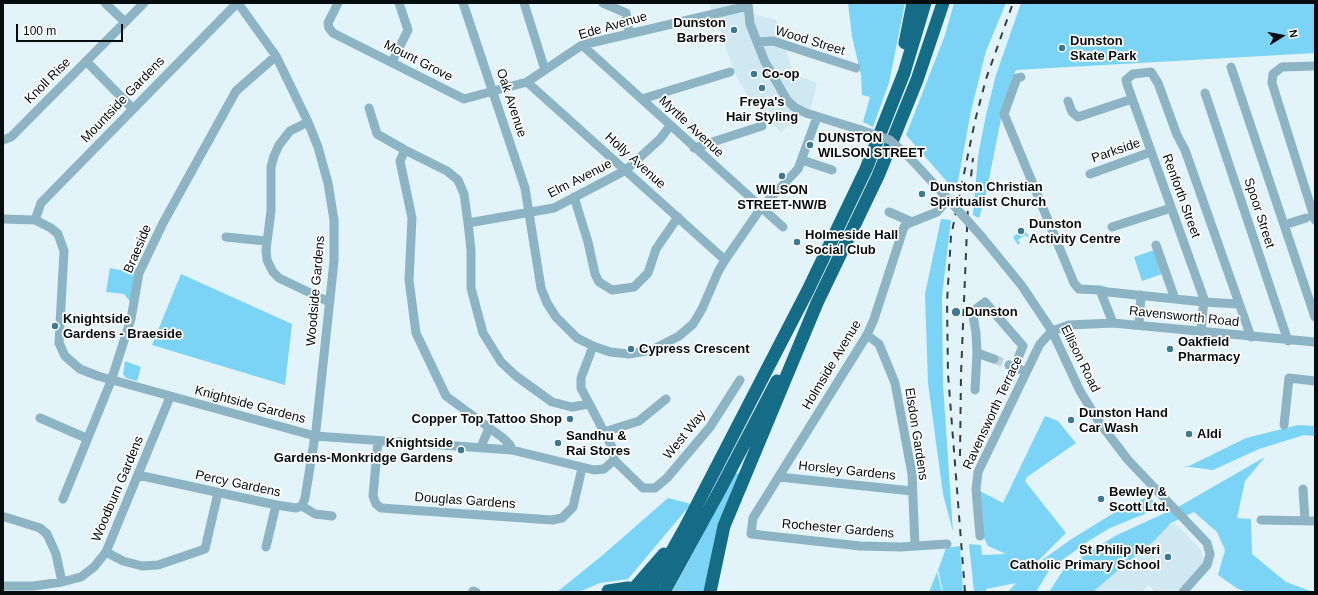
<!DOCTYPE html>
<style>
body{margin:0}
#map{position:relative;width:1318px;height:595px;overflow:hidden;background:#e3f3fa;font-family:Helvetica,sans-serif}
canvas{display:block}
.frame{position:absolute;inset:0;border:4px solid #070c0e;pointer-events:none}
.north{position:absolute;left:1262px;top:16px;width:40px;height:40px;-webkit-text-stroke:3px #fff;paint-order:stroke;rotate:79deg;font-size:11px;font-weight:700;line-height:16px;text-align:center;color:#070c0e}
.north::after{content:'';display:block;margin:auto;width:14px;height:18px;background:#070c0e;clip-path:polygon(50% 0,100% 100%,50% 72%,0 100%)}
.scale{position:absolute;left:16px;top:24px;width:107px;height:18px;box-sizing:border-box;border:2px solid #070c0e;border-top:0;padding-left:5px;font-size:12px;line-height:14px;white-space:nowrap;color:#070c0e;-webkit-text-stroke:3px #fff;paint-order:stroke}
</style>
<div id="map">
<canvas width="1318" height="595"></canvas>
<div class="frame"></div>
<div class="north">N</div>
<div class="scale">100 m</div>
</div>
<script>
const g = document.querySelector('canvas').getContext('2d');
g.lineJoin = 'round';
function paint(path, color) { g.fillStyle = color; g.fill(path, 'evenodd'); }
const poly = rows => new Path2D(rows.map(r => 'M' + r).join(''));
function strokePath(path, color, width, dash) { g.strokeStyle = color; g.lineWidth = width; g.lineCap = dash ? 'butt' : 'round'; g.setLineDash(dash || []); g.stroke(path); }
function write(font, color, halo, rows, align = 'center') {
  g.font = font + ' Helvetica,sans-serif'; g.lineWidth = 3.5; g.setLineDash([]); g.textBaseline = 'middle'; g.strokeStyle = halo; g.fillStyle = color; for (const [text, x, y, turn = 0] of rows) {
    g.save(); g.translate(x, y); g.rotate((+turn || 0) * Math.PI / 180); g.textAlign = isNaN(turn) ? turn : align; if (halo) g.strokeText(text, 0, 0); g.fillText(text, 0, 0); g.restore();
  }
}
const built = poly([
 [709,3,741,3,742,11,776,20,794,74,817,83,811,108,781,132,753,105,737,78,724,43,715,9,711,10],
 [1175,523,1202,551,1204,563,1195,574,1176,592,1155,592,1149,585,1142,592,1093,592,1164,528]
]);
const green = poly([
 [848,3,905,3,889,83,873,127,863,122,870,97,862,95,861,75,852,36],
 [954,3,1006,3,986,51,971,111,956,192,906,135,945,35],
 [1021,3,1315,3,1315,53,1016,70,1001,119,986,194,979,218,973,215,978,156,986,115,996,75],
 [941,219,951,220,942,296,943,384,953,532,943,494,928,383,925,294],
 [1023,229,1029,236,1027,237,1025,235,1018,240,1020,243,1018,245,1013,237],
 [1154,250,1162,274,1142,281,1134,257],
 [138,267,132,304,124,294,106,292,110,268,130,272],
 [181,274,292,324,285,385,152,345],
 [125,361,141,367,137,381,126,378,123,374],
 [1045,416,1058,421,1076,443,1027,477,1025,481,1066,533,1031,568,1070,540,1112,514,1149,496,1159,508,1110,528,1090,540,1050,569,1036,592,1008,592,1016,583,986,589,986,592,974,592,969,544,981,545,982,555,1006,554,988,546,983,536,980,491,1003,503],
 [1298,425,1315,426,1315,436,1304,435,1259,449,1213,470,1182,466,1189,466,1246,438],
 [1265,457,1245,481,1237,518,1251,519,1252,554,1286,582,1313,592,1248,592,1238,589,1218,575,1225,550,1217,532,1194,512,1171,523,1155,540,1124,565,1093,592,1049,592,1064,569,1102,544,1117,535,1178,507],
 [736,473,740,474,718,524,706,592,672,592],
 [668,498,691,504,628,579,600,583,579,592,557,592,604,554],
 [960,546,963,592,943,592,938,570,946,548],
 [937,572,942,592,929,592]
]);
const minorTunnel = poly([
 [994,359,1009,365]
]);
const minor = poly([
 [105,3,125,22],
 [238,3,276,56,308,122,318,147,328,183,334,220,334,261,316,430,305,498,302,506],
 [338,3,328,23,329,28,333,33,464,99,527,82,582,45,748,6],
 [463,3,525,188,541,288,547,303,556,317,577,338,593,346,610,352,629,354,652,350,679,336,693,324,702,309,718,272,725,260,761,208,798,169,817,117],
 [524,3,545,70],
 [603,3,626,13,629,33],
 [748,3,750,24,765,62,787,100,794,107,806,113,861,130],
 [757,42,773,41,856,68],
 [582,45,783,227],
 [86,61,133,109],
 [392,62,408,30,399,3],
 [1315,66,1282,67,1273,74,1272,83,1315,220],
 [1231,67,1315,317],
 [1021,77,1017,78,1004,114,1074,283,1079,289,1100,290,1113,323],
 [527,82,725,260],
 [1205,93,1288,341],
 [642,99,730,72],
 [1068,101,1072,112,1078,117,1132,99],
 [369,108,377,134,405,150,447,171,458,180,464,194,468,223,471,250,471,288,483,333,501,362,516,376,552,402,572,407,589,404],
 [308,122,290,131,279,145,274,156,271,167,271,211,266,250,267,260,273,272,279,278,329,302],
 [3,140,11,137,144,3],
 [694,148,762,126],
 [405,150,400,161,412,218,409,280,416,333,446,396,503,438,510,445,512,450],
 [909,157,948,199,937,212,907,224,904,227,874,319,867,335,753,518,751,534,860,546,901,547,947,544],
 [802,160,832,170],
 [1090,174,1151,152],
 [574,197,588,242,595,274,599,282,612,290,634,287,648,273,656,249,678,217],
 [889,212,912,222],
 [3,219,35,220,51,228,58,234,64,251,59,343,65,356,80,369,98,376,315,436,512,450,594,470,604,469,614,460],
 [35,220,41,203,237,3],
 [468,223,554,208,626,170,660,139,670,126],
 [1284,225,1306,218],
 [1112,227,1171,208],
 [226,237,266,241],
 [982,237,1022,286,1052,331,1080,391,1099,422,1128,460,1207,543,1210,554,1207,565,1183,592],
 [1156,245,1175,299],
 [1100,290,1108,292,1204,302,1239,304],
 [1139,325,1141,295],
 [1201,331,1204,299,1128,87,1126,80,1133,74,1151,72,1158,83,1177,135,1185,150,1251,337],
 [867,335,879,344,895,383,912,474,915,546],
 [593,346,581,378,581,388,613,449,614,460,643,488,655,488,667,478,710,427,740,380],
 [994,359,977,353,976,333,973,316,976,309,985,302,1023,346,1018,358],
 [1009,365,1026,372],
 [975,390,977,353],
 [40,418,86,438],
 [1284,425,1289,378,1315,381],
 [604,432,639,421,666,399],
 [378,441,373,496,376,504,381,508,552,520,562,518,573,507,582,468],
 [481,447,489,428],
 [138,475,276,505,296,508,302,506,315,514,332,516],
 [779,477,912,491],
 [1303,489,1305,521],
 [63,499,111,381,131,319,139,273,163,223,236,91,276,56],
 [5,517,40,528,47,534,56,554,62,582],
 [1261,520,1315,521],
 [980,536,976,489,978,472,1035,354,1040,344,1052,331,1069,325,1113,323,1315,342],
 [266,547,276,505],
 [106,552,123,561,142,566,158,565,205,549,218,493],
 [3,586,33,586,62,582,81,577,94,567,106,552,170,397],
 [473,591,476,592]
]);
const highway = poly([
 [905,43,913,3],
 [631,592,664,554],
 [649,592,685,528,808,290,866,169,904,73,925,3],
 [664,592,721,488,777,381],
 [710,592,724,526,817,303,878,176,917,80,943,3]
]);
const rail = poly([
 [960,456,961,374,968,205,973,158],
 [965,592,948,374,947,302,951,236,975,121,986,79,1013,3]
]);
const minorBridge = poly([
 [861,130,890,140,909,157],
 [948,199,982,237]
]);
const highwayBridge = poly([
 [608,591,628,588,653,592]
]);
const markers = [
 [734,30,4,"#3d7a91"],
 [1062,48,4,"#3d7a91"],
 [754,74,4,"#3d7a91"],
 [762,88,4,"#3d7a91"],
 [810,145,4,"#3d7a91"],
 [782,176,4,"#3d7a91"],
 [922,194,4,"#3d7a91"],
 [1021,231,4,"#3d7a91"],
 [797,242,4,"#3d7a91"],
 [956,312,5,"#3d7a91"],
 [55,326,4,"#3d7a91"],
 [631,349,4,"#3d7a91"],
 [1170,349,4,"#3d7a91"],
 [570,419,4,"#3d7a91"],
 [1071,420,4,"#3d7a91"],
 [1189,434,4,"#3d7a91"],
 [558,443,4,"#3d7a91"],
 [461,450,4,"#3d7a91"],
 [1101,499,4,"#3d7a91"],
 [1168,557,4,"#3d7a91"]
];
const poiNames = [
 ["Dunston",726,23,"right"],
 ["Barbers",726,38,"right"],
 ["Dunston",1070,41],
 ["Skate Park",1070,56],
 ["Co-op",762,74],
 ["Freya's",762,102,"center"],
 ["Hair Styling",762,117,"center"],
 ["DUNSTON",818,138],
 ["WILSON STREET",818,153],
 ["Dunston Christian",930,187],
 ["Spiritualist Church",930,202],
 ["WILSON",782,190,"center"],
 ["STREET-NW/B",782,205,"center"],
 ["Dunston",1029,224],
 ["Activity Centre",1029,239],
 ["Holmeside Hall",805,235],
 ["Social Club",805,250],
 ["Dunston",965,312],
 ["Knightside",63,319],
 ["Gardens - Braeside",63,334],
 ["Oakfield",1178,342],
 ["Pharmacy",1178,357],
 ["Cypress Crescent",639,349],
 ["Dunston Hand",1079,413],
 ["Car Wash",1079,428],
 ["Copper Top Tattoo Shop",562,419,"right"],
 ["Aldi",1197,434],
 ["Sandhu &",566,436],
 ["Rai Stores",566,451],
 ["Knightside",453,443,"right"],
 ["Gardens-Monkridge Gardens",453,458,"right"],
 ["Bewley &",1109,492],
 ["Scott Ltd.",1109,507],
 ["St Philip Neri",1160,550,"right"],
 ["Catholic Primary School",1160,565,"right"]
];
const streetNames = [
 ["Ede Avenue",613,26,-16],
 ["Wood Street",810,41,17],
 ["Mount Grove",418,61,27],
 ["Knoll Rise",48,81,-45],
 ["Mountside Gardens",123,100,-46],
 ["Oak Avenue",511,103,72],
 ["Myrtle Avenue",691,127,43],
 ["Parkside",1116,151,-19],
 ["Holly Avenue",635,161,42],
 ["Elm Avenue",580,179,-27],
 ["Renforth Street",1181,196,70],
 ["Spoor Street",1259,213,72],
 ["Braeside",138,249,-67],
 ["Woodside Gardens",316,291,-85],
 ["Ravensworth Road",1184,317,6],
 ["Ellison Road",1080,359,64],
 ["Holmside Avenue",832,365,-59],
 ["Knightside Gardens",250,405,15],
 ["Ravensworth Terrace",993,413,-65],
 ["Elsdon Gardens",916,434,81],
 ["West Way",685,435,-51],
 ["Horsley Gardens",847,471,6],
 ["Percy Gardens",238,484,12],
 ["Woodburn Gardens",118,489,-67],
 ["Douglas Gardens",465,501,4],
 ["Rochester Gardens",838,529,5]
];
paint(built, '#cfe8f2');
paint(green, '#7bd4f5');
strokePath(minorTunnel, '#c2d0d7', 9, [9, 4.5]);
strokePath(minor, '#8cb4c4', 9);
strokePath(highway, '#146c87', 13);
strokePath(rail, '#373e41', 2, [7, 7]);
strokePath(minorBridge, '#8cb4c4', 9);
strokePath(highwayBridge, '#146c87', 13);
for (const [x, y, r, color] of markers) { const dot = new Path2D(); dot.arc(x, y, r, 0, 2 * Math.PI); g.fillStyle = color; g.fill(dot); strokePath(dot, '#fff', 1.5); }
write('bold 13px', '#070c0e', '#fff', poiNames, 'left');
write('13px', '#070c0e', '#fff', streetNames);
</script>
